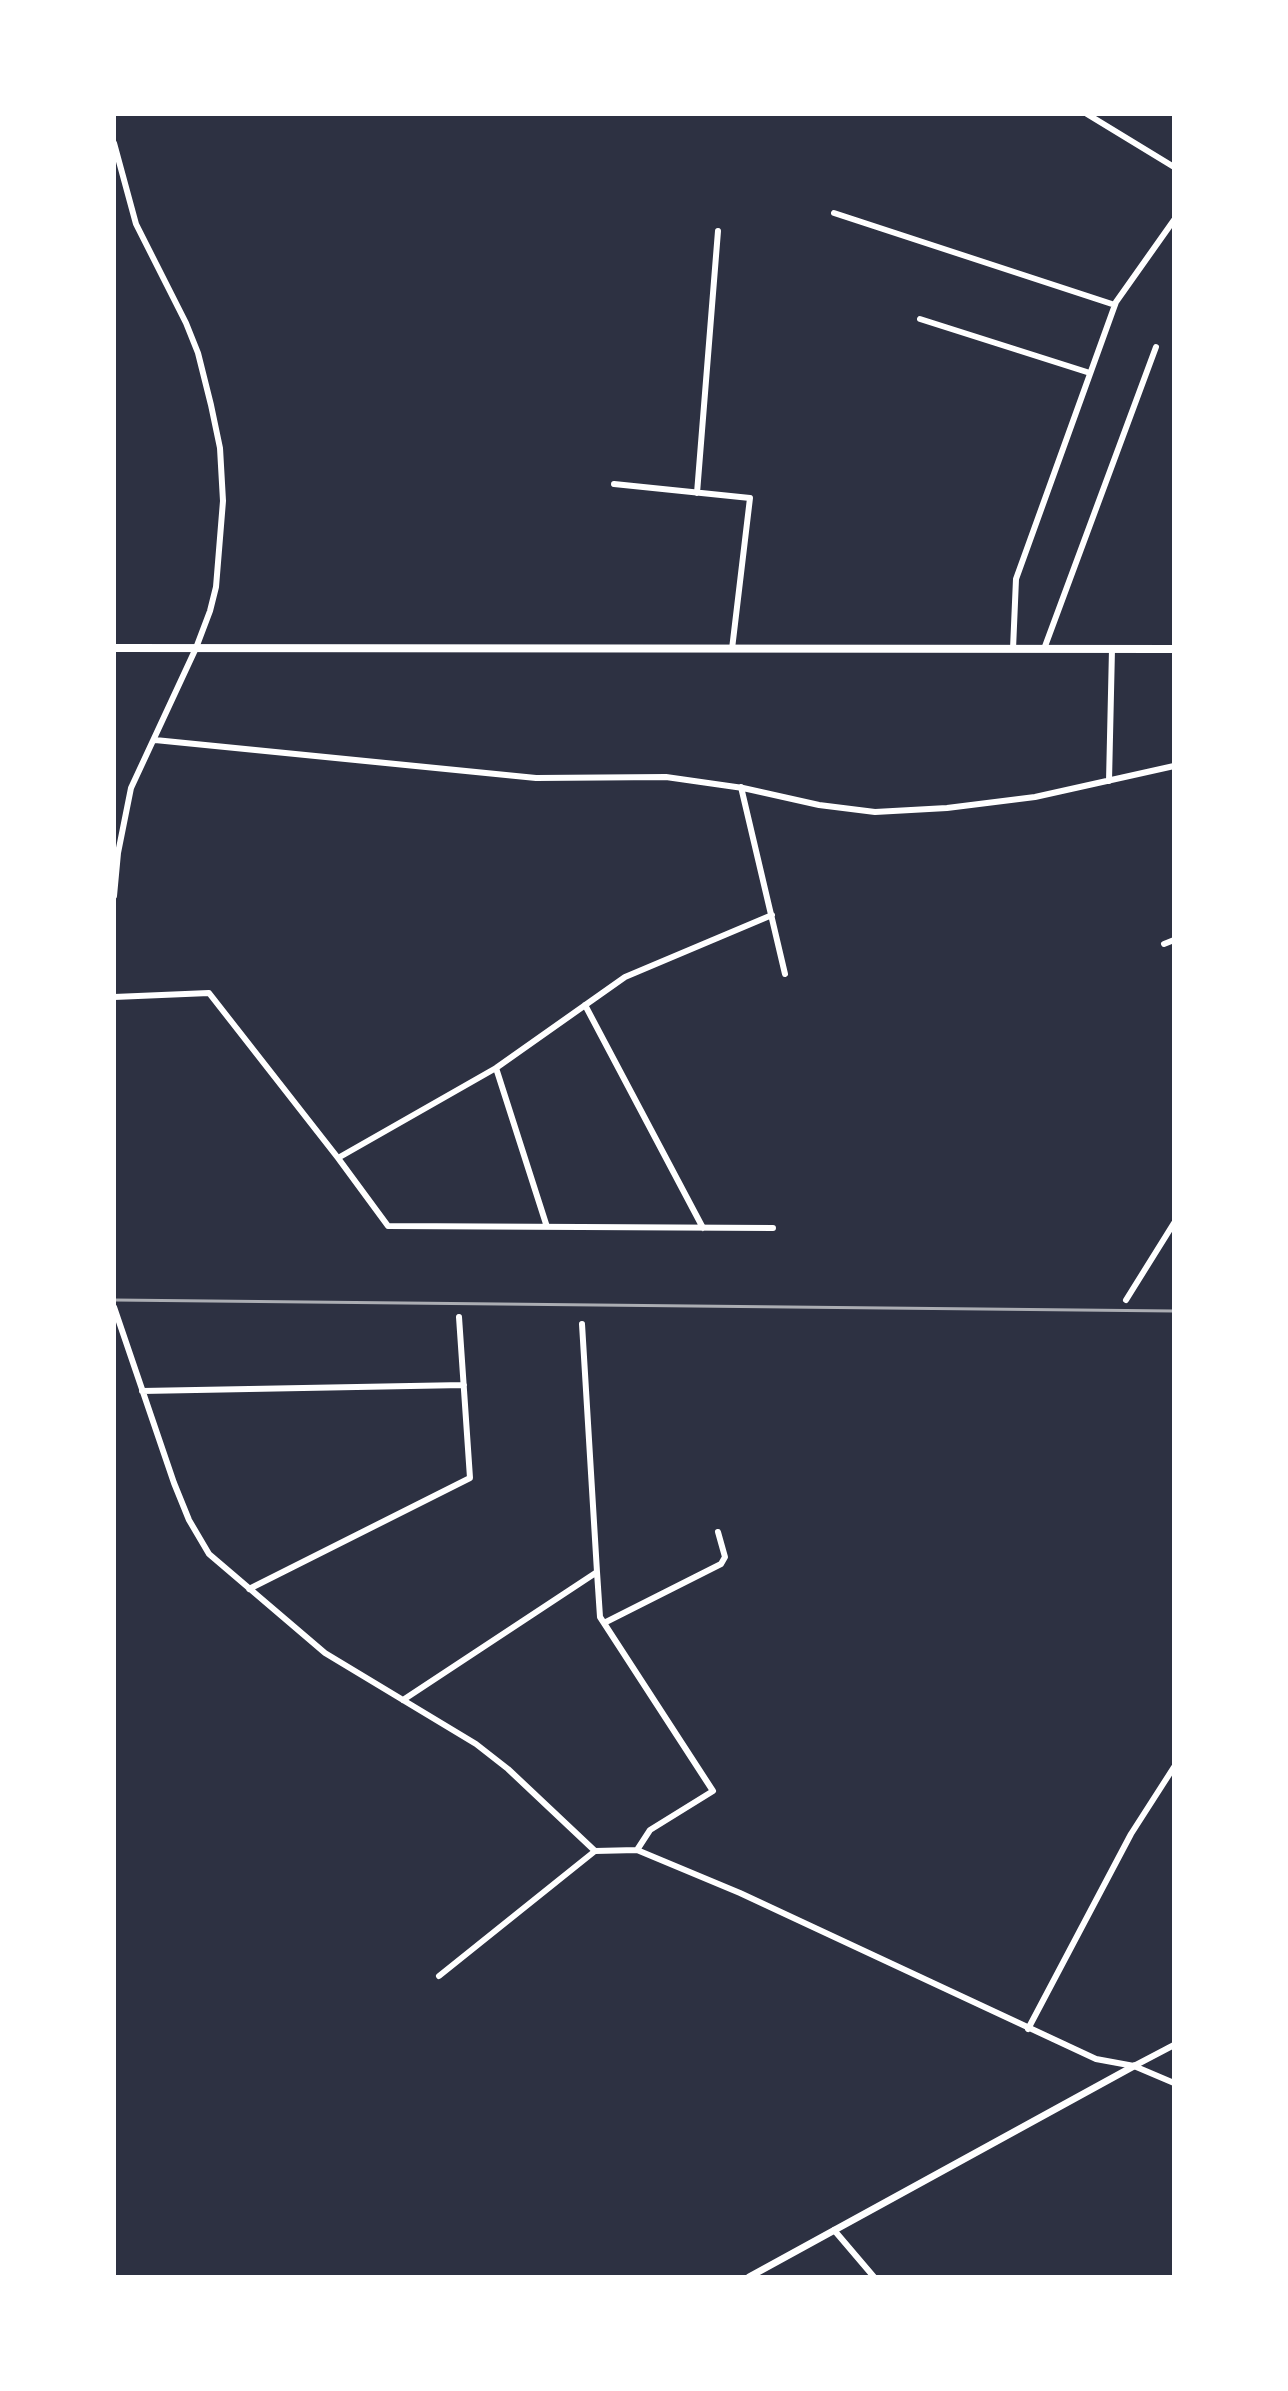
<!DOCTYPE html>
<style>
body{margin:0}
#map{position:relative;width:1288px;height:2391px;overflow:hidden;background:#2d3142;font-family:"Libre Baskerville",serif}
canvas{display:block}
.frame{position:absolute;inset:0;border:116px solid #fff;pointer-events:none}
</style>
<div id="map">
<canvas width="1288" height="2391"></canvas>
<div class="frame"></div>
</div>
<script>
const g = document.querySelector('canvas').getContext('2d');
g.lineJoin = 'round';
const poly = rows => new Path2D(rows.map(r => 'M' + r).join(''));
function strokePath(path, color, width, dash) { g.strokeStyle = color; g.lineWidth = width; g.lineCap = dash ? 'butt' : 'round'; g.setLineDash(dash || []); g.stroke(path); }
const minor = poly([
 [1087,114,1174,167],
 [114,143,136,224,186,323,198,353,211,405,220,448,223,501,216,587,210,611,196,648,131,788,118,853,114,896],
 [834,213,1115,305],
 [920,319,1090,373],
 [614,484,750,498,732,649],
 [697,493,718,231],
 [1013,649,1016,579,1116,302,1174,220],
 [1044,649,1156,347],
 [155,740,536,778,666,777,743,788,819,805,875,812,947,808,1035,797,1174,766],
 [1109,781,1112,649],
 [741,787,785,974],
 [1164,944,1174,940],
 [114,997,209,993,338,1158,496,1068,625,977,772,915],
 [585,1005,703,1228],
 [496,1068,547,1227],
 [338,1158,388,1226,773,1228],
 [1126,1300,1174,1223],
 [114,1307,174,1483,189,1520,209,1554,325,1653,476,1744,508,1769,595,1851,637,1850,740,1893,1096,2059,1134,2066,1174,2083],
 [142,1391,464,1385],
 [597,1572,600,1617,713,1791,650,1830,637,1850],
 [249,1589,470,1478,459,1317],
 [604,1623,721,1564,725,1557,718,1532],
 [403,1700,597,1572,582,1324],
 [439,1976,595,1851],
 [1028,2029,1131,1834,1174,1767],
 [1134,2066,1174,2045],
 [834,2230,874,2277]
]);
const tertiary = poly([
 [749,2277,1134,2066]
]);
const secondary = poly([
 [114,648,1174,649]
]);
const rail = poly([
 [114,1300,1174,1311]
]);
strokePath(minor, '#fff', 6);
strokePath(tertiary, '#fff', 7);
strokePath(secondary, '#fff', 8);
strokePath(rail, '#abadb3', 3);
</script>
